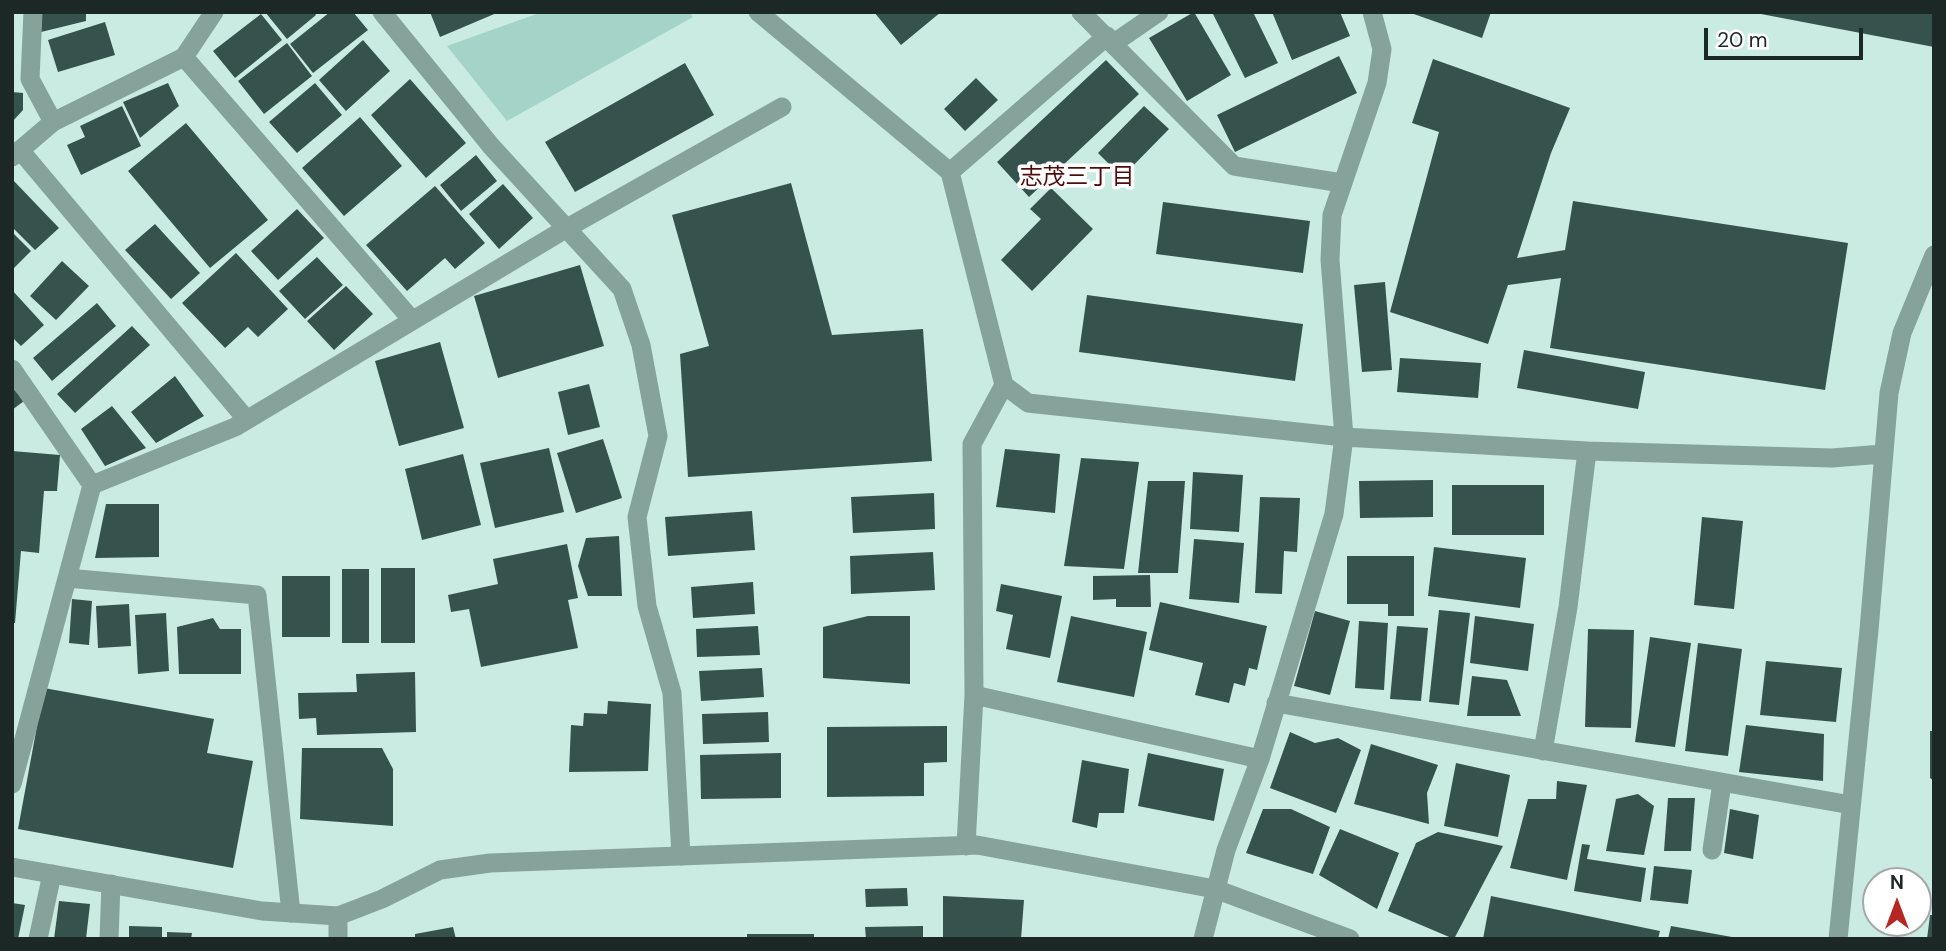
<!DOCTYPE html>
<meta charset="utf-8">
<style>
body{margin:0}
#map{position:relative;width:1946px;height:951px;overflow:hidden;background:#c9ebe2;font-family:"DM Sans",sans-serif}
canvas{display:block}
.frame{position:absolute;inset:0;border:14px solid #1b2825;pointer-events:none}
.north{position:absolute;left:1862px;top:867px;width:70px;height:70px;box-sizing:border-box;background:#fff;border:2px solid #a4a9a8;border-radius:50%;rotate:0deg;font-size:19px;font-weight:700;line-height:28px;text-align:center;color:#1b2825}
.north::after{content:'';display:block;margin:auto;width:24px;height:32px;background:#b62724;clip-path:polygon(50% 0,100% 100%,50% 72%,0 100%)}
.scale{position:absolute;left:1704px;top:28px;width:159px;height:32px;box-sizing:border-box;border:4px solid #1b2825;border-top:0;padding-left:9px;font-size:21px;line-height:24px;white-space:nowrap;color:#1b2825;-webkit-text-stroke:5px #fff;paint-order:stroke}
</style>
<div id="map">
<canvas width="1946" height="951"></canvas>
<div class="frame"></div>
<div class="north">N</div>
<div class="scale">20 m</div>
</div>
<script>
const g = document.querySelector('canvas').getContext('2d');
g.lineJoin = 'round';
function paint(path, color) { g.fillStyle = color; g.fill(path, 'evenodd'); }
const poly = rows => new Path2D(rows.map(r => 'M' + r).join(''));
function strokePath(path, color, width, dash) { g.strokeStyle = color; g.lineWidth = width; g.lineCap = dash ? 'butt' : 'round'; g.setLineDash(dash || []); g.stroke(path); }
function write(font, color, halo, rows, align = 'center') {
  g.font = font + ' "DM Sans","Noto Sans JP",sans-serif'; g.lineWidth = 7; g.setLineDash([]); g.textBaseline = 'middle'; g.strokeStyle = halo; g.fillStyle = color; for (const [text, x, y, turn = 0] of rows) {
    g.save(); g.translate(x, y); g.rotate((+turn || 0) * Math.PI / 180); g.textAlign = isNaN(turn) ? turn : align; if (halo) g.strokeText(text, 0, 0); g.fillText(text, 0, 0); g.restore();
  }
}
const green = poly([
 [542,12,690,12,693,17,507,121,447,46]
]);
const building = poly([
 [42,12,86,12,86,21,41,32],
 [265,12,314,12,316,15,287,39],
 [330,12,353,12,368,30,313,73,290,44],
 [430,12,499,12,440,37],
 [874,12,941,12,901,45],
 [1194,12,1231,75,1187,101,1149,38],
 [1212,12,1253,12,1278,63,1245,78],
 [1272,12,1340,12,1350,36,1292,60],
 [1408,12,1491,12,1482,38],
 [1761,12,1934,12,1934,47,1761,14],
 [261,14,282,40,235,78,213,51],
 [105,22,115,55,58,72,48,40],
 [363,40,390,71,346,111,319,80],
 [287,43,312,76,264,114,238,81],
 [1339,56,1357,93,1235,152,1217,115],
 [1433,59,1570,108,1551,153,1517,258,1565,250,1573,201,1848,243,1825,390,1550,348,1561,278,1508,285,1488,344,1390,312,1439,132,1412,123],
 [1106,60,1139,94,1029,197,997,162],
 [685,63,714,115,575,192,545,142],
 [976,78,998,100,965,131,944,109],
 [410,79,466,143,426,178,371,115],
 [168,83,179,106,140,138,123,102],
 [315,83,342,115,297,153,269,122],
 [12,92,23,93,23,110,12,122],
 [122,106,141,146,81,175,67,145,85,137,80,126],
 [1144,106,1169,129,1122,177,1098,153],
 [360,117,402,166,344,216,302,168],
 [186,123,268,220,210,268,128,171],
 [476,155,497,181,461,211,440,185],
 [12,179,59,228,35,250,12,227],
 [791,183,832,335,923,329,932,461,688,477,680,354,709,346,672,215],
 [503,184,533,218,499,249,469,214],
 [435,186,485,243,455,269,445,258,407,291,366,245],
 [1051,188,1093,229,1032,291,1001,260,1041,219,1030,209],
 [1163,202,1310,221,1303,273,1156,254],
 [297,209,324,238,278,280,251,251],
 [155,224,200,273,171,299,125,250],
 [12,232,31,251,12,270],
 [236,253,288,309,258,337,248,327,225,348,182,303],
 [317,257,343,285,305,319,279,291],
 [62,261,89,286,56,320,30,296],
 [580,265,604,346,498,378,474,296],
 [1385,282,1392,370,1362,372,1354,285],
 [346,286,373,314,334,350,307,321],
 [12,290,44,325,21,346,12,337],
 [1087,295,1303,324,1295,381,1079,352],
 [97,303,116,326,52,381,33,358],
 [132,326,150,345,75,413,57,394],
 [440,342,464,428,399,446,375,361],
 [1524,350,1645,372,1638,409,1517,388],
 [1400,358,1481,363,1478,398,1397,392],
 [175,376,204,416,156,443,131,412],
 [589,384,600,427,568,435,558,392],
 [12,387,24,401,12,410],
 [112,406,146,448,105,466,81,429],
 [603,439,622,498,576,513,557,453],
 [549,448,564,512,495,528,480,463],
 [1005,449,1060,454,1055,513,996,507],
 [12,451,60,455,57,491,44,491,39,553,21,551,15,623,12,623],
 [463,454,481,525,422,540,405,469],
 [1081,458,1139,462,1124,569,1064,566],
 [1193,472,1243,475,1239,532,1190,529],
 [1433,480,1433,517,1360,518,1359,481],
 [1148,481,1185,481,1178,573,1138,573],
 [1452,485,1544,485,1544,535,1452,535],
 [934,493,935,529,853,533,851,497],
 [1260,497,1300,498,1297,552,1284,551,1282,594,1255,593],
 [106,504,159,504,159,557,95,558],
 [752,511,755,550,668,556,665,517],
 [1702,517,1743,521,1734,609,1694,605],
 [619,536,622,596,588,596,578,566,586,538],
 [1194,539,1244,543,1239,603,1189,599],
 [567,544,578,598,568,600,578,648,481,667,469,609,451,612,448,595,498,584,493,559],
 [1434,547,1526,558,1520,608,1428,596],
 [933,552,935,590,851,594,850,556],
 [1347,556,1414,556,1414,616,1388,616,1388,604,1347,604],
 [381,568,415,568,415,643,381,643],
 [342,569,369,569,369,643,342,643],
 [1150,575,1151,607,1116,607,1116,599,1093,600,1093,576],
 [282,576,330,576,330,637,282,637],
 [753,582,755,614,693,618,691,587],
 [1001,584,1062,596,1050,658,1006,649,1013,615,996,611],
 [72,599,92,601,89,645,69,643],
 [1160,602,1267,626,1257,670,1249,668,1245,686,1234,683,1229,703,1195,695,1203,663,1149,650],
 [129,604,131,646,98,648,96,606],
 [1439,610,1470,613,1459,705,1429,702],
 [1315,611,1350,621,1330,695,1294,686],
 [166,613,169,671,138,674,135,615],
 [868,616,910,616,910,684,823,678,823,627],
 [1071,616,1147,632,1134,697,1057,682],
 [1475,616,1534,624,1528,671,1470,663],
 [213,618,220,629,241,629,241,674,179,674,177,627],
 [1359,621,1388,623,1384,690,1355,688],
 [758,626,760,655,697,657,696,629],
 [1397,626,1428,628,1421,701,1390,699],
 [1588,629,1634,630,1631,728,1585,727],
 [1650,637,1691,643,1675,747,1635,742],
 [1698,643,1742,649,1728,756,1685,751],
 [1766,661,1842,668,1836,722,1760,715],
 [762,668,764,697,701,701,699,671],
 [415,672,416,732,317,735,316,718,299,719,298,693,357,692,356,674],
 [1472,676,1507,680,1521,716,1467,716],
 [44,688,214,719,207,753,253,761,233,868,18,829],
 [608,701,651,704,648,771,569,772,571,725,583,726,584,713,607,714],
 [768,712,769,742,703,744,702,714],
 [1746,725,1824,734,1823,781,1739,772],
 [947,726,947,762,924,763,924,796,827,797,827,727],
 [1930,731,1934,731,1934,781,1930,778],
 [1290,732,1315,743,1338,738,1361,750,1336,813,1270,788],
 [1371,744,1438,765,1427,793,1429,824,1354,804],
 [302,748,382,748,393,769,393,826,300,819],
 [781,753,781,798,701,799,700,755],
 [1148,753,1224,769,1214,821,1138,806],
 [1082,760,1129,769,1124,813,1099,813,1097,828,1072,822],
 [1456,763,1510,775,1498,837,1444,826],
 [1557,781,1587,785,1567,880,1510,868,1528,799,1556,799],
 [1638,794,1654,806,1644,855,1606,851,1616,799],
 [1668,798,1695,798,1691,851,1664,851],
 [1263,809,1291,809,1330,827,1313,874,1246,853],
 [1730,809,1759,815,1753,859,1724,853],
 [1340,829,1399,853,1377,909,1319,875],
 [1438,832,1503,846,1454,939,1388,911,1416,843],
 [1582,844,1590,845,1587,859,1646,868,1641,902,1574,891],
 [1654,866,1692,870,1688,904,1650,900],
 [907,888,908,906,866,907,865,889],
 [943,896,1024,900,1021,939,943,939],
 [1491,896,1660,931,1658,939,1483,939],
 [59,901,90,904,86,939,54,939],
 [12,903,25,905,18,939,12,939],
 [1930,915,1934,915,1934,939,1927,939],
 [129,926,162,927,162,939,129,939],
 [923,926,923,939,866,939,865,927],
 [1671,926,1732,937,1732,939,1668,939],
 [453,927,456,939,415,939,415,934],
 [167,932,192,933,191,939,167,939],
 [747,934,814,934,814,939,747,939]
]);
const service = poly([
 [33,12,30,79,53,122],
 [382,12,491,146,622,289,641,345,658,436,637,517,647,606,672,693,681,856],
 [1081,12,1234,166,1342,183],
 [184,57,412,320],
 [20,150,247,420],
 [12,369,92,485,12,784],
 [1344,437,1330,260,1332,215,1377,83,1382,49,1372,12],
 [92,485,235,427,567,228,782,107],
 [67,578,257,595,291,913],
 [974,695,1260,759],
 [966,846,974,695,972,444,1004,385],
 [1712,850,1722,783],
 [38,939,52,874],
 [109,939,111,884],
 [338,939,338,916]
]);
const minor = poly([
 [758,12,950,172,1004,385,1028,403,1344,437,1587,451,1832,458,1883,454],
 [1114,43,1159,12],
 [12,157,53,122,184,57,214,12],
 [950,172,1107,36],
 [1276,703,1851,805],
 [1543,751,1568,607,1587,451],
 [12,867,262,911,338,916,382,899,440,870,490,863,977,845,1215,889,1350,939],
 [1203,939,1226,850,1260,759,1334,514,1344,437],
 [1838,939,1869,630,1889,393,1902,333,1934,255]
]);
const neighbourhoodNames = [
 ["志茂三丁目",1077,178]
];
paint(green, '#a4d3c7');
paint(building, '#35534c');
strokePath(service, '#85a39b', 19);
strokePath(minor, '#85a39b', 19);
write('23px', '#500c0a', '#fff', neighbourhoodNames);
</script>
